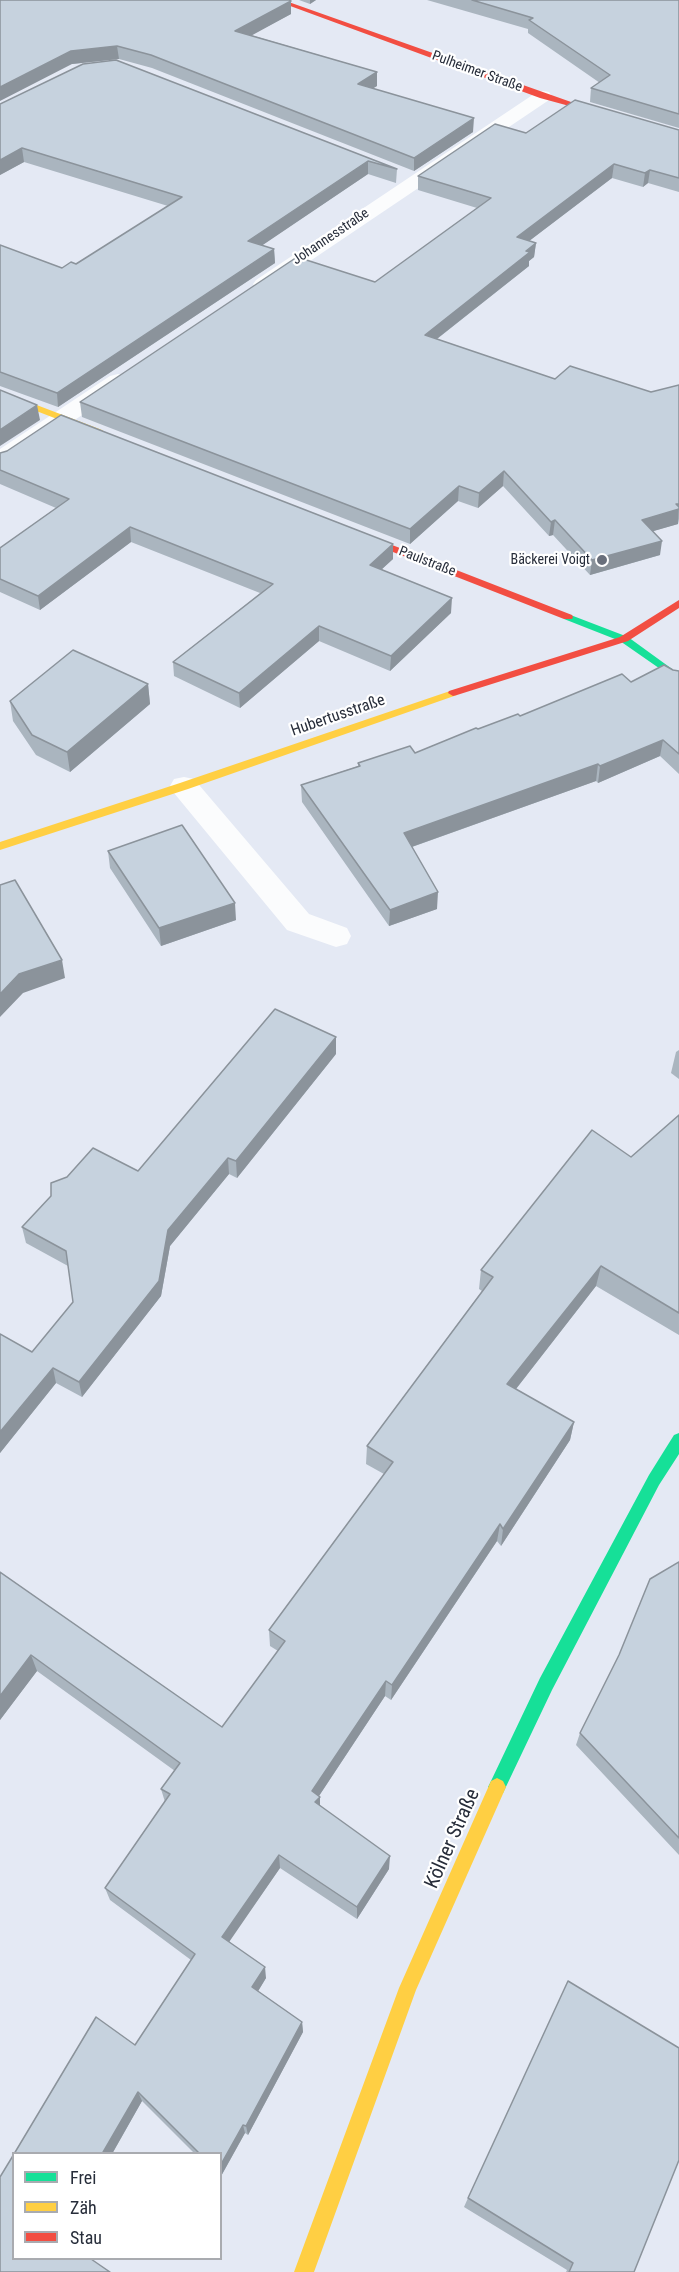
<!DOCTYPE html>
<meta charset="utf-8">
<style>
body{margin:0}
#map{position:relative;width:679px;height:2272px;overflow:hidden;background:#e4e9f4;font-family:"Roboto Condensed",sans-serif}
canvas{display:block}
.legend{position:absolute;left:12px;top:2152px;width:210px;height:108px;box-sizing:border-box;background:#fff;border:2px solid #a9abb0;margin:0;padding:8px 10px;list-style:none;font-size:18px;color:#272d3a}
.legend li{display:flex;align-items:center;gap:12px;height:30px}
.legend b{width:30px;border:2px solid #a9abb0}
</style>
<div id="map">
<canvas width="679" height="2272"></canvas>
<ul class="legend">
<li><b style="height:8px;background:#16e098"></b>Frei</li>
<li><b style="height:8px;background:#ffcf43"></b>Zäh</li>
<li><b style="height:8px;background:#f24e42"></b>Stau</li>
</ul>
</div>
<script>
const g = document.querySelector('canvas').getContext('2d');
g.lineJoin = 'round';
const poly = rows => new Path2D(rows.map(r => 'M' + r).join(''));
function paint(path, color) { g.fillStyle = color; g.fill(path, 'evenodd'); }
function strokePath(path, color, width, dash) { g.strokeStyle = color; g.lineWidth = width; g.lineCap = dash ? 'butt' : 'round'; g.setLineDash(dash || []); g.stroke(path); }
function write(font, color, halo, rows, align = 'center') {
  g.font = font + ' "Roboto Condensed",sans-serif'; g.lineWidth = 4.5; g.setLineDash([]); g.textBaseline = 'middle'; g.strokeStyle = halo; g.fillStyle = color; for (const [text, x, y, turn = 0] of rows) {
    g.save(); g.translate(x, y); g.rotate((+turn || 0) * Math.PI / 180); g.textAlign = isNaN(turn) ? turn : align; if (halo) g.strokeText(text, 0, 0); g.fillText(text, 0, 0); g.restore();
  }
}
const lane = poly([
 [184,777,194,779,309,914,347,928,351,936,347,944,336,947,287,930,174,793,170,786,174,779,184,777]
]);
const street = poly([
 [543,91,549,92,552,96,549,100,270,288,263,290,256,288,253,284,256,280,537,92,543,91],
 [118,374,126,376,129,381,126,386,8,464,0,466,0,449,110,376,118,374]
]);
const fast = poly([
 [584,106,679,134,679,138,581,110,581,106,584,106],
 [568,614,628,637,679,674,679,682,620,641,564,619,564,615,568,614],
 [679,1433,679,1454,659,1485,552,1690,503,1793,497,1796,491,1793,488,1787,491,1781,540,1678,649,1475,674,1435,679,1433]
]);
const slow = poly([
 [0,391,102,430,104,432,96,434,0,397,0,391],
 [453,690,457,691,457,695,188,789,0,850,0,842,180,783,453,690],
 [497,1778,503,1781,506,1787,416,1990,314,2272,294,2272,399,1988,491,1781,497,1778]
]);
const jam = poly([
 [274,0,283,0,588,108,584,110,540,98,274,0],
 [351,529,572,615,573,617,572,619,564,619,347,534,347,530,351,529],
 [679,600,679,608,628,641,457,695,453,696,448,693,449,691,620,637,679,600]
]);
const wall = poly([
 [0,0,291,1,291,14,251,35,377,72,377,86,372,88,473,132,414,171,152,68,119,59,72,64],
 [299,0,316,0,310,4],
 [427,0,679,0,679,128,590,102,591,88,600,83,528,33,528,29],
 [83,64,397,169,396,183,368,174,262,245,274,249,275,263,58,407,0,386,0,245,62,268,76,264,168,206,24,162,0,175,0,104],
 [679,130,679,192,648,183,643,187,612,178,529,241,536,243,534,257,529,261,529,266,437,339,555,379,651,392,679,385,679,519,678,524,653,531,660,555,590,575,553,535,549,536,503,486,478,508,458,501,410,544,82,417,80,402,375,282,477,208,418,190,418,176,526,133],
 [0,453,393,559,382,569,451,613,390,671,319,641,240,708,174,676,173,662,260,593,131,542,40,610,0,592,0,548,56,508,0,484],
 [673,670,679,671,679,774,660,756,598,783,596,781,412,847,437,909,389,926,302,802,301,785,358,766,358,763,415,753,478,729,520,716,631,682],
 [148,684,150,704,70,772,36,755,13,721,10,701],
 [108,851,236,920,161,946,110,868],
 [679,1050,679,1079,671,1073,676,1052],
 [336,1054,237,1178,229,1174,170,1246,161,1296,82,1397,56,1383,0,1453,0,1334,32,1352,73,1302,68,1266,26,1243,22,1227,138,1171],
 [679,1115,679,1335,596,1286,516,1389,574,1422,570,1440,501,1546,497,1541,391,1700,385,1696,319,1796,320,1797,320,1805,389,1869,357,1919,280,1868,229,1941,266,1978,258,1991,302,2022,303,2032,248,2135,245,2133,220,2178,220,2154,195,2154,142,2101,112,2154,14,2154,135,2045,191,1960,110,1900,105,1888,165,1802,161,1789,175,1771,37,1671,0,1720,0,1572,222,1727,278,1651,270,1646,269,1630,384,1474,366,1464,367,1446,482,1291,479,1289,481,1270,631,1157],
 [679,1562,679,1855,576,1745,580,1733],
 [468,2198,634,2272,566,2272,567,2270,464,2207]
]);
const shadedWall = poly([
 [310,0,316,0,310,4],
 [291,1,291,14,236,44,235,31],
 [117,46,119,59,72,64,0,101,0,87,71,51],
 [377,72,377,86,358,98,358,84],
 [474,118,473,132,414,171,414,158],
 [22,148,24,162,0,175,0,160],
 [368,161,368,174,248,255,248,241],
 [614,164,612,178,516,251,517,237],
 [650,170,648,183,643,187,645,173],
 [536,243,534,257,529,261,529,266,424,349,425,335],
 [274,249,275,263,58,407,57,393],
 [37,405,40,420,0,446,0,430],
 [504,471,503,486,478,508,479,493],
 [459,486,458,501,410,544,410,529],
 [676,504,679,504,678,524,640,535,642,520],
 [555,520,553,535,549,536,551,522],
 [130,527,131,542,40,610,38,596],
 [662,541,660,555,590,575,592,560],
 [393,544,393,559,370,580,370,565],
 [452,598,451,613,390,671,391,656],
 [319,626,319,641,240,708,239,693],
 [148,684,150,704,70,772,67,752],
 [663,740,660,756,598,783,600,766],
 [598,764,596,781,403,850,404,833],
 [438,892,437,909,389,926,390,910],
 [235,903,236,920,161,946,159,928],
 [62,960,65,978,23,993,0,1017,0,994,19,974],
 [336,1037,336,1054,237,1178,236,1161],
 [228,1158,229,1174,170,1246,161,1296,82,1397,79,1382,168,1230],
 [601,1266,596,1286,505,1403,507,1384],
 [53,1368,56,1383,0,1453,0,1432],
 [574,1422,570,1440,501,1546,503,1529],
 [500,1524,497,1541,391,1700,392,1685],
 [31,1655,37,1671,0,1720,0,1696],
 [386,1681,385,1696,313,1805,312,1791],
 [320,1797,320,1810,315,1802],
 [279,1855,280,1868,225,1948,222,1937],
 [390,1856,389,1869,357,1919,357,1907],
 [265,1967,266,1978,254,1998,252,1987],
 [302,2022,303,2032,248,2135,246,2126],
 [138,2092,142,2101,112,2154,102,2154],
 [243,2125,245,2133,220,2178,220,2166]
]);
const building = poly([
 [0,0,289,0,291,1,235,31,377,72,358,84,474,118,414,158,151,55,117,46,71,51,0,87,0,0],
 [472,0,679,0,679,114,591,88,610,75,529,20,533,18,472,0],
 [116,60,397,169,368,161,248,241,274,249,57,393,0,372,0,245,62,268,71,262,76,264,182,197,22,148,0,160,0,104,83,64,116,60],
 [575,100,679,130,679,178,650,170,645,173,614,164,517,237,536,243,526,251,530,252,425,335,555,379,570,366,651,392,679,385,679,504,676,504,679,507,679,509,642,520,662,541,592,560,555,520,551,522,504,471,479,493,459,486,410,529,80,402,297,257,375,282,491,198,418,176,495,124,526,133,575,100],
 [0,390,37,405,0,430,0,390],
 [61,415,393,544,370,565,452,598,391,656,319,626,239,693,173,662,273,584,130,527,38,596,0,579,0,548,69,499,0,470,0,453,7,451,61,415],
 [73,650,148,684,67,752,32,735,10,701,73,650],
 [664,665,673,670,679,671,679,754,663,740,600,766,598,764,404,833,438,892,390,910,301,785,360,766,358,763,410,746,415,753,476,728,478,729,518,714,520,716,622,674,631,682,664,665],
 [182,825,235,903,159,928,108,851,182,825],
 [15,880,62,960,19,974,0,994,0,885,15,880],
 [275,1009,336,1037,236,1161,228,1158,168,1230,159,1281,79,1382,53,1368,0,1432,0,1334,32,1352,73,1302,66,1251,22,1227,51,1196,51,1183,67,1177,93,1148,138,1171,275,1009],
 [679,1115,679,1313,601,1266,507,1384,574,1422,503,1529,500,1524,392,1685,386,1681,312,1791,320,1797,315,1802,390,1856,357,1907,279,1855,222,1937,265,1967,252,1987,302,2022,246,2126,243,2125,220,2166,220,2154,200,2154,138,2092,102,2154,14,2154,96,2017,135,2045,195,1954,105,1888,170,1794,161,1789,180,1763,31,1655,0,1696,0,1572,222,1727,285,1641,269,1630,393,1462,367,1446,493,1277,481,1270,592,1130,631,1157,679,1115],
 [679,1562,679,1838,580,1733,619,1655,650,1579,679,1562],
 [568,1981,679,2048,679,2160,634,2272,569,2272,573,2263,468,2198,568,1981],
 [14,2154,14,2259,91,2259,110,2272,0,2272,0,2177,14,2154]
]);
const markers = [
 [602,560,6,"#696f7b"]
];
const farStreetnames = [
 ["Pulheimer Straße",477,72,20],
 ["Johannesstraße",331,237,-34],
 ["Paulstraße",427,562,21]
];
const farPoinames = [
 ["Bäckerei Voigt",590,560]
];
const streetNames = [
 ["Hubertusstraße",338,716,-19]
];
const nearStreetnames = [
 ["Kölner Straße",453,1839,-66]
];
paint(lane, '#fbfcfd');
paint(street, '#fbfcfd');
paint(fast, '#16e098');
paint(slow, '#ffcf43');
paint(jam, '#f24e42');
paint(wall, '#aab5bf');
paint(shadedWall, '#8b939b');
paint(building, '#c6d2de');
strokePath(building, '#8b939b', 1.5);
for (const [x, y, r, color] of markers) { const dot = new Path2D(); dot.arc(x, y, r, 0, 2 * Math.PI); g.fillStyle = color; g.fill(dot); strokePath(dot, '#fff', 2); }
write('14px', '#272d3a', '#fff', farStreetnames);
write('14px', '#272d3a', '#fff', farPoinames, 'right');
write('16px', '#272d3a', '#fff', streetNames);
write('20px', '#272d3a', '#fff', nearStreetnames);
</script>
